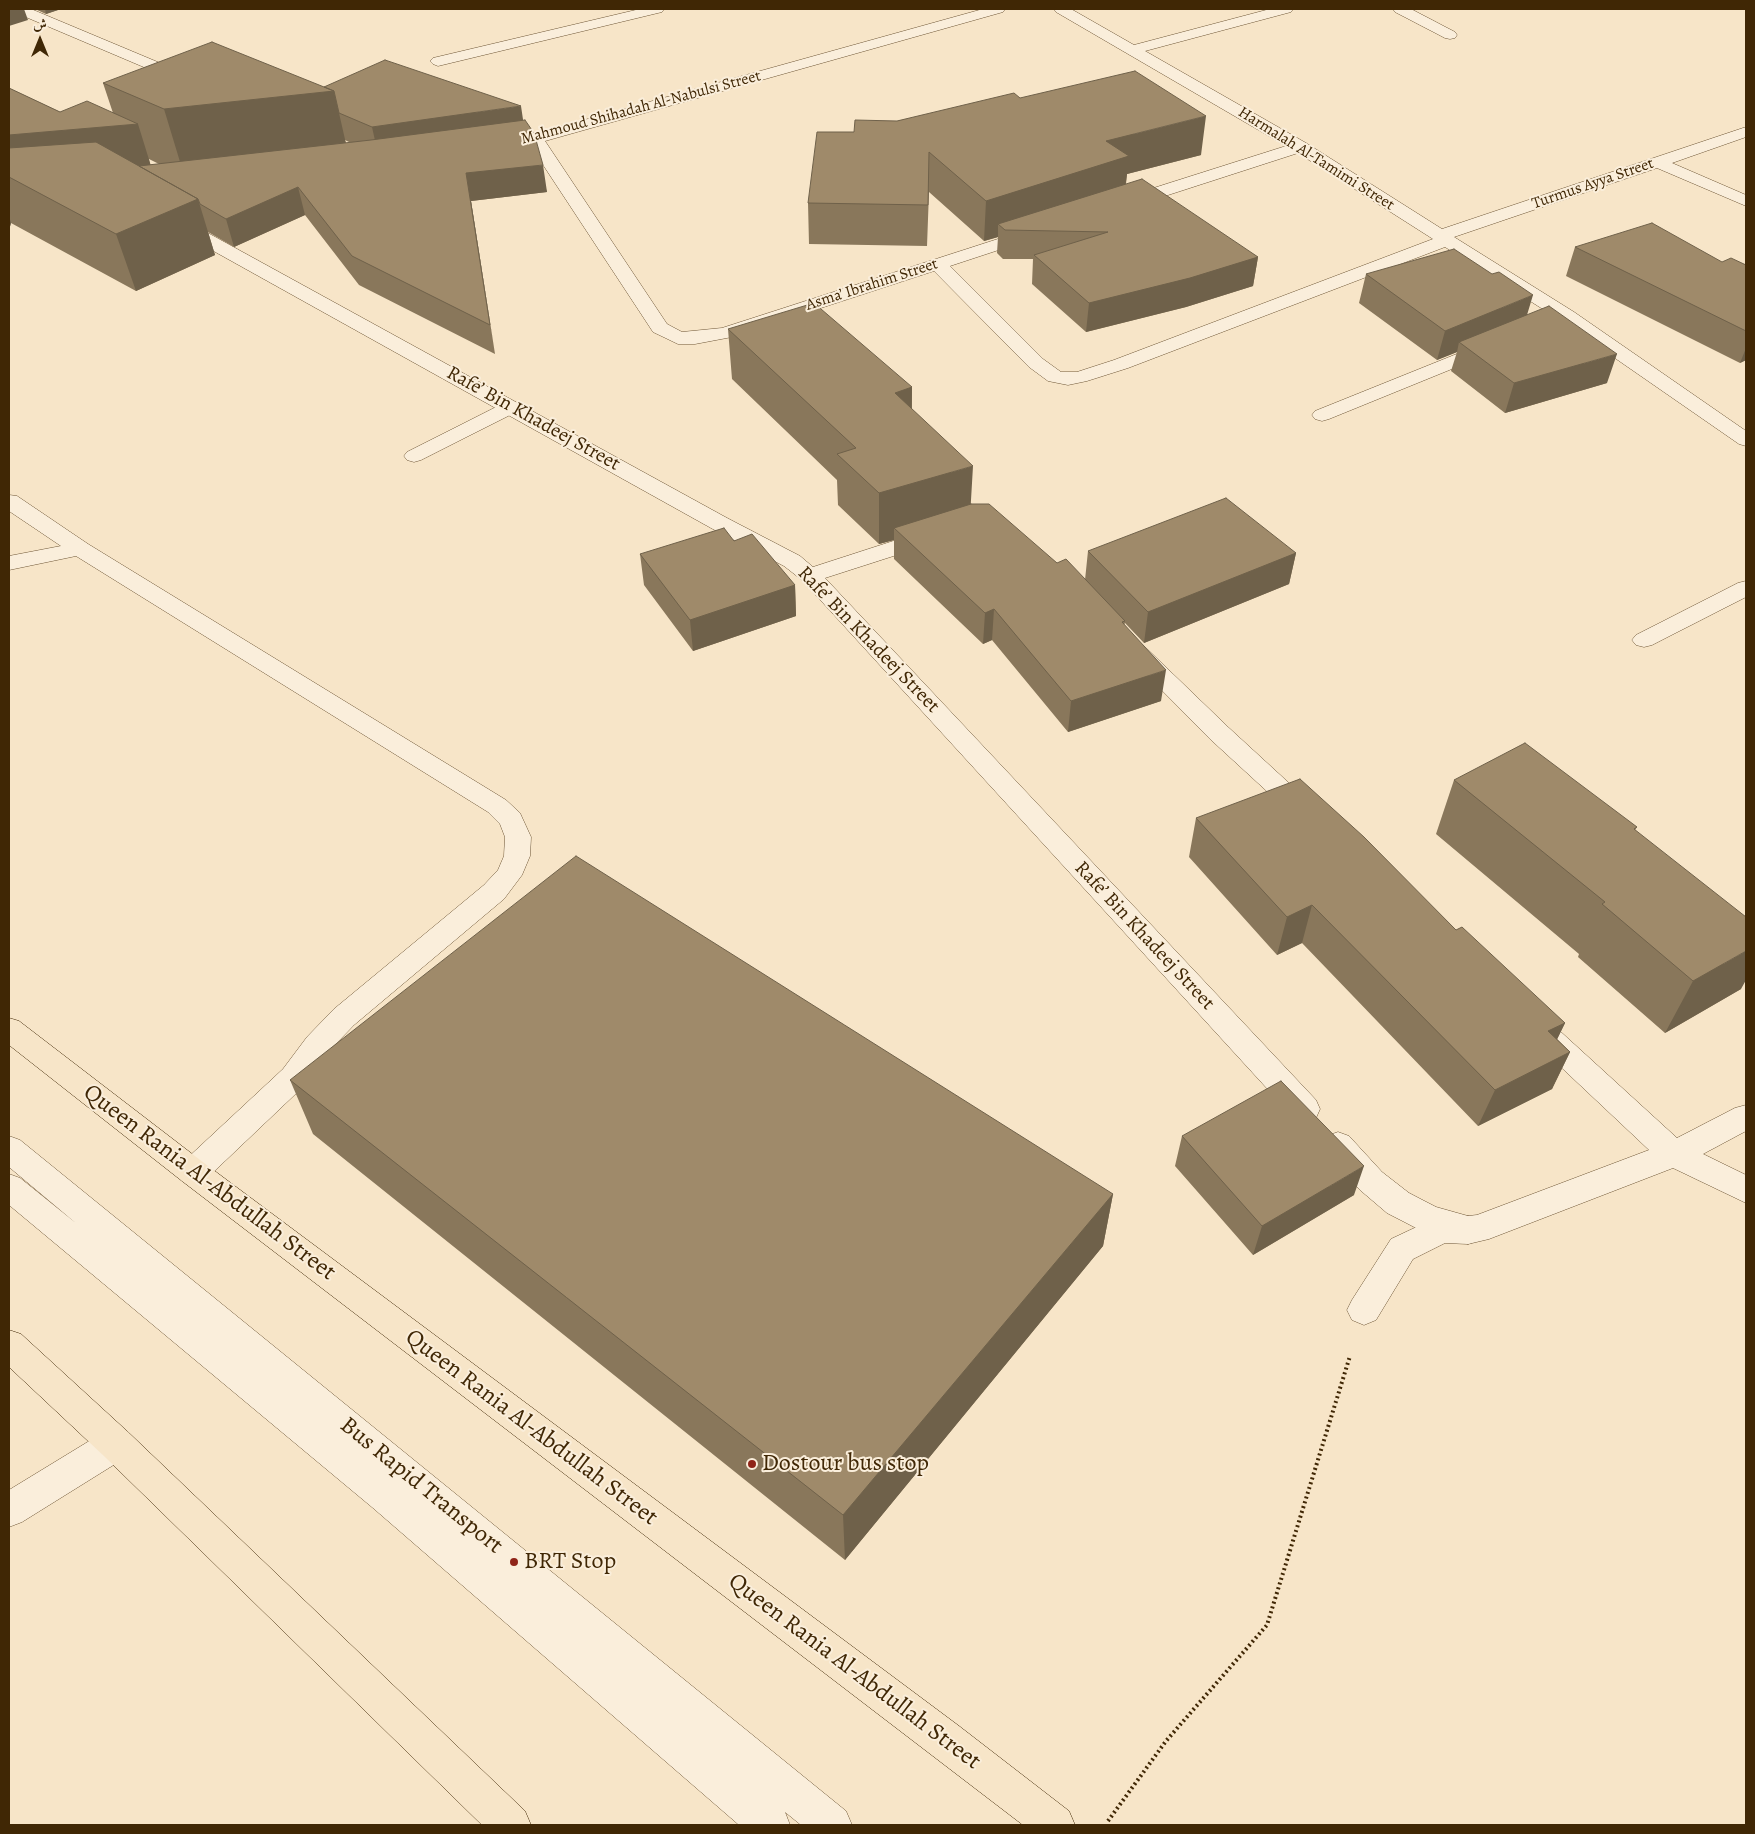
<!DOCTYPE html>
<meta charset="utf-8">
<style>
body{margin:0}
#map{position:relative;width:1755px;height:1834px;overflow:hidden;background:#f7e5c8;font-family:Alegreya,Amiri,serif}
canvas{display:block}
.frame{position:absolute;inset:0;border:10px solid #402705;pointer-events:none}
.north{position:absolute;left:15px;top:15px;width:50px;height:50px;-webkit-text-stroke:4px #faeedb;paint-order:stroke;rotate:0deg;font-size:14px;font-weight:700;line-height:20px;text-align:center;color:#402705}
.north::after{content:'';display:block;margin:auto;width:18px;height:22px;background:#402705;clip-path:polygon(50% 0,100% 100%,50% 72%,0 100%)}
</style>
<div id="map">
<canvas width="1755" height="1834"></canvas>
<div class="frame"></div>
<div class="north">ش</div>
</div>
<script>
const g = document.querySelector('canvas').getContext('2d');
g.lineJoin = 'round';
const poly = rows => new Path2D(rows.map(r => 'M' + r).join(''));
function strokePath(path, color, width, dash) { g.strokeStyle = color; g.lineWidth = width; g.lineCap = dash ? 'butt' : 'round'; g.setLineDash(dash || []); g.stroke(path); }
function paint(path, color) { g.fillStyle = color; g.fill(path, 'evenodd'); }
function write(font, color, halo, rows, align = 'center') {
  g.font = font + ' Alegreya,serif'; g.lineWidth = 4; g.setLineDash([]); g.textBaseline = 'middle'; g.strokeStyle = halo; g.fillStyle = color; for (const [text, x, y, turn = 0] of rows) {
    g.save(); g.translate(x, y); g.rotate((+turn || 0) * Math.PI / 180); g.textAlign = isNaN(turn) ? turn : align; if (halo) g.strokeText(text, 0, 0); g.fillText(text, 0, 0); g.restore();
  }
}
const path = poly([
 [1108,1821,1166,1741,1267,1625,1350,1356]
]);
const lane = poly([
 [511,401,518,403,521,407,518,411,421,460,414,462,407,460,404,456,407,452,504,403,511,401],
 [9,1136,20,1140,846,1811,852,1825,801,1825,785,1812,790,1825,739,1825,373,1508,9,1205,9,1174,20,1178,77,1224,9,1167,9,1136],
 [1442,1215,1468,1216,1479,1220,1484,1230,1479,1240,1468,1244,1445,1243,1413,1259,1376,1320,1364,1325,1352,1320,1347,1310,1352,1300,1391,1239,1442,1215]
]);
const street = poly([
 [12,9,31,9,191,76,193,79,191,82,185,84,179,82,14,12,12,9],
 [640,9,664,9,662,12,438,66,433,64,430,61,433,58,640,9],
 [983,9,1005,9,1003,12,545,141,667,324,682,332,722,328,1032,228,1038,229,1041,233,1038,237,950,266,1043,359,1061,372,1077,372,1114,360,1433,239,1298,153,1131,207,1125,208,1119,207,1116,203,1119,199,1286,146,1056,12,1054,9,1071,9,1134,45,1270,9,1293,9,1291,12,1145,51,1306,143,1442,229,1746,127,1746,137,1672,163,1746,195,1746,206,1657,168,1454,237,1574,312,1746,431,1746,446,1739,444,1560,320,1445,247,1128,368,1087,381,1068,385,1048,381,1029,367,934,271,732,337,695,344,678,344,653,332,530,145,498,149,492,147,490,144,492,141,534,134,983,9],
 [1393,9,1411,9,1455,32,1457,35,1455,38,1450,39,1445,38,1395,12,1393,9],
 [180,220,186,221,727,518,800,556,813,567,921,532,929,530,937,532,940,537,937,542,825,578,1316,1100,1320,1109,1316,1118,1305,1121,1294,1118,802,580,784,566,711,528,174,229,171,225,174,221,180,220],
 [1489,341,1496,343,1499,347,1496,351,1329,419,1322,421,1315,419,1312,415,1315,411,1489,341],
 [9,495,17,496,88,544,506,800,520,813,531,837,530,856,522,875,504,899,354,1025,327,1053,305,1085,204,1181,193,1185,182,1181,177,1172,182,1163,283,1069,307,1037,334,1009,484,885,498,870,504,856,505,837,500,824,488,812,76,556,9,570,9,556,61,546,9,511,9,495],
 [1746,581,1746,597,1652,645,1644,647,1636,645,1632,640,1636,635,1738,583,1746,581],
 [1137,644,1145,647,1228,727,1314,806,1318,812,1314,818,1305,821,1296,818,1210,739,1129,657,1125,652,1129,647,1137,644],
 [1540,1019,1550,1022,1677,1138,1735,1108,1746,1105,1746,1131,1703,1154,1746,1175,1746,1203,1673,1168,1489,1239,1468,1244,1418,1229,1387,1213,1360,1190,1327,1154,1323,1145,1327,1136,1338,1132,1349,1136,1382,1172,1409,1193,1436,1207,1468,1216,1477,1215,1649,1150,1530,1038,1525,1030,1530,1022,1540,1019],
 [116,1427,128,1432,134,1444,128,1456,22,1522,9,1527,9,1490,104,1432,116,1427]
]);
const primary = poly([
 [9,1018,19,1021,204,1163,959,1726,1069,1811,1075,1825,1023,1825,182,1181,9,1045,9,1018],
 [9,1330,21,1334,128,1432,525,1811,531,1825,482,1825,104,1456,9,1367,9,1330]
]);
const wall = poly([
 [35,9,57,9,58,10,46,14],
 [103,83,324,87,523,120,547,192,471,201,495,354,359,285,305,215,234,247,208,232,215,255,136,291,11,223,9,230,9,88,60,112,113,113],
 [345,140,351,143,346,143],
 [149,159,159,164,150,165],
 [1020,98,1201,155,1127,174,1126,184,1258,257,1253,286,1186,307,1086,332,1032,284,1033,259,1003,259,997,253,998,237,984,241,929,192,927,246,809,244,808,203,854,132,897,121],
 [1575,247,1746,265,1746,360,1740,363,1566,276],
 [1366,274,1527,315,1607,383,1505,413,1451,371,1457,352,1437,360,1359,303],
 [728,329,912,387,912,409,971,504,1057,563,1085,580,1088,551,1296,553,1289,584,1144,643,1125,623,1124,625,1161,701,1068,732,992,640,983,644,894,559,894,540,879,544,838,505,837,480,732,379],
 [734,541,795,585,796,616,693,651,644,585,640,554],
 [1454,780,1637,827,1635,830,1741,989,1665,1033,1578,957,1579,954,1436,834],
 [1196,818,1456,930,1565,1023,1557,1039,1570,1052,1552,1089,1478,1126,1302,943,1277,955,1189,857],
 [290,1080,1113,1194,1103,1246,845,1560,313,1134],
 [1182,1136,1354,1195,1253,1255,1175,1166]
]);
const shadedWall = poly([
 [9,9,24,9,28,20,9,26],
 [45,9,57,9,58,10,46,14],
 [334,91,349,157,184,175,164,109],
 [521,106,525,133,378,154,372,127],
 [1206,116,1201,155,1127,174,1124,196,998,224,998,237,984,241,986,201,1106,141],
 [138,124,155,179,9,177,9,135],
 [543,165,547,192,471,201,495,354,466,173],
 [298,187,305,215,234,247,226,219],
 [198,199,215,255,136,291,116,234],
 [9,216,11,223,9,230],
 [1258,257,1253,286,1186,307,1086,332,1089,303],
 [1533,295,1524,325,1459,342,1457,352,1437,360,1445,331],
 [1746,348,1746,360,1740,363],
 [1617,354,1607,383,1505,413,1514,383],
 [912,387,911,437,895,393],
 [973,466,970,517,894,528,894,540,879,544,879,493],
 [1296,553,1289,584,1144,643,1148,612],
 [795,585,796,616,693,651,690,620],
 [994,609,992,640,983,644,985,613],
 [1166,670,1161,701,1068,732,1071,701],
 [1312,905,1302,943,1277,955,1287,917],
 [1746,951,1746,980,1741,989,1665,1033,1693,981],
 [1565,1023,1547,1060,1548,1031],
 [1570,1052,1552,1089,1478,1126,1495,1090],
 [1364,1166,1354,1195,1253,1255,1262,1226],
 [1113,1194,1103,1246,845,1560,843,1515]
]);
const building = poly([
 [212,42,334,91,164,109,103,83,212,42],
 [385,60,521,106,372,127,339,113,334,91,324,87,385,60],
 [1135,71,1206,116,1106,141,1129,156,986,201,929,152,928,205,808,203,817,132,854,132,855,120,897,121,1014,93,1020,98,1135,71],
 [9,88,60,112,87,101,138,124,9,135,9,88],
 [525,120,534,133,543,165,466,173,490,325,352,256,298,187,226,219,200,204,198,199,139,166,371,140,525,120],
 [96,142,198,199,116,234,9,177,9,148,96,142],
 [1142,179,1258,257,1190,278,1089,303,1034,255,1108,232,1005,230,998,224,1142,179],
 [1652,223,1722,262,1731,258,1746,265,1746,331,1575,247,1652,223],
 [1454,249,1492,274,1499,272,1533,295,1445,331,1366,274,1454,249],
 [814,303,912,387,895,393,973,466,879,493,837,454,856,448,728,329,814,303],
 [1549,306,1617,354,1514,383,1459,342,1549,306],
 [1226,498,1296,553,1148,612,1088,551,1226,498],
 [971,504,989,504,1057,563,1066,559,1125,621,1122,622,1166,670,1071,701,994,609,985,613,894,528,971,504],
 [724,528,734,541,752,534,795,585,690,620,640,554,724,528],
 [1525,743,1637,827,1634,829,1746,917,1746,951,1693,981,1602,904,1605,902,1454,780,1525,743],
 [1300,779,1364,837,1456,930,1462,927,1565,1023,1548,1031,1570,1052,1495,1090,1312,905,1287,917,1196,818,1300,779],
 [576,856,1113,1194,843,1515,290,1080,576,856],
 [1281,1081,1364,1166,1262,1226,1182,1136,1281,1081]
]);
const markers = [
 [752,1464,5,"#8f2418"],
 [514,1562,5,"#8f2418"]
];
const farStreetnames = [
 ["Mahmoud Shihadah Al-Nabulsi Street",641,108,-15],
 ["Harmalah Al-Tamimi Street",1316,159,32],
 ["Turmus Ayya Street",1593,184,-19],
 ["Asma’ Ibrahim Street",872,285,-18]
];
const streetNames = [
 ["Rafe’ Bin Khadeej Street",533,419,29],
 ["Rafe’ Bin Khadeej Street",868,640,46],
 ["Rafe’ Bin Khadeej Street",1144,936,47]
];
const nearStreetnames = [
 ["Queen Rania Al-Abdullah Street",209,1183,37],
 ["Queen Rania Al-Abdullah Street",531,1428,37],
 ["Bus Rapid Transport",421,1486,39],
 ["Queen Rania Al-Abdullah Street",854,1672,37]
];
const nearPoinames = [
 ["Dostour bus stop",762,1464],
 ["BRT Stop",524,1562]
];
strokePath(lane, '#6e5636', 1);
strokePath(street, '#6e5636', 1);
strokePath(primary, '#402705', 1);
strokePath(path, '#402705', 4, [2, 3]);
paint(lane, '#faeedb');
paint(street, '#faeedb');
paint(primary, '#f7e5c8');
paint(wall, '#89775b');
paint(shadedWall, '#6f614a');
paint(building, '#9f8a6a');
strokePath(building, '#6f614a', 1);
for (const [x, y, r, color] of markers) { const dot = new Path2D(); dot.arc(x, y, r, 0, 2 * Math.PI); g.fillStyle = color; g.fill(dot); strokePath(dot, '#faeedb', 2); }
write('16px', '#402705', '#faeedb', farStreetnames);
write('20px', '#402705', '#faeedb', streetNames);
write('24px', '#402705', '#faeedb', nearStreetnames);
write('24px', '#402705', '#faeedb', nearPoinames, 'left');
</script>
